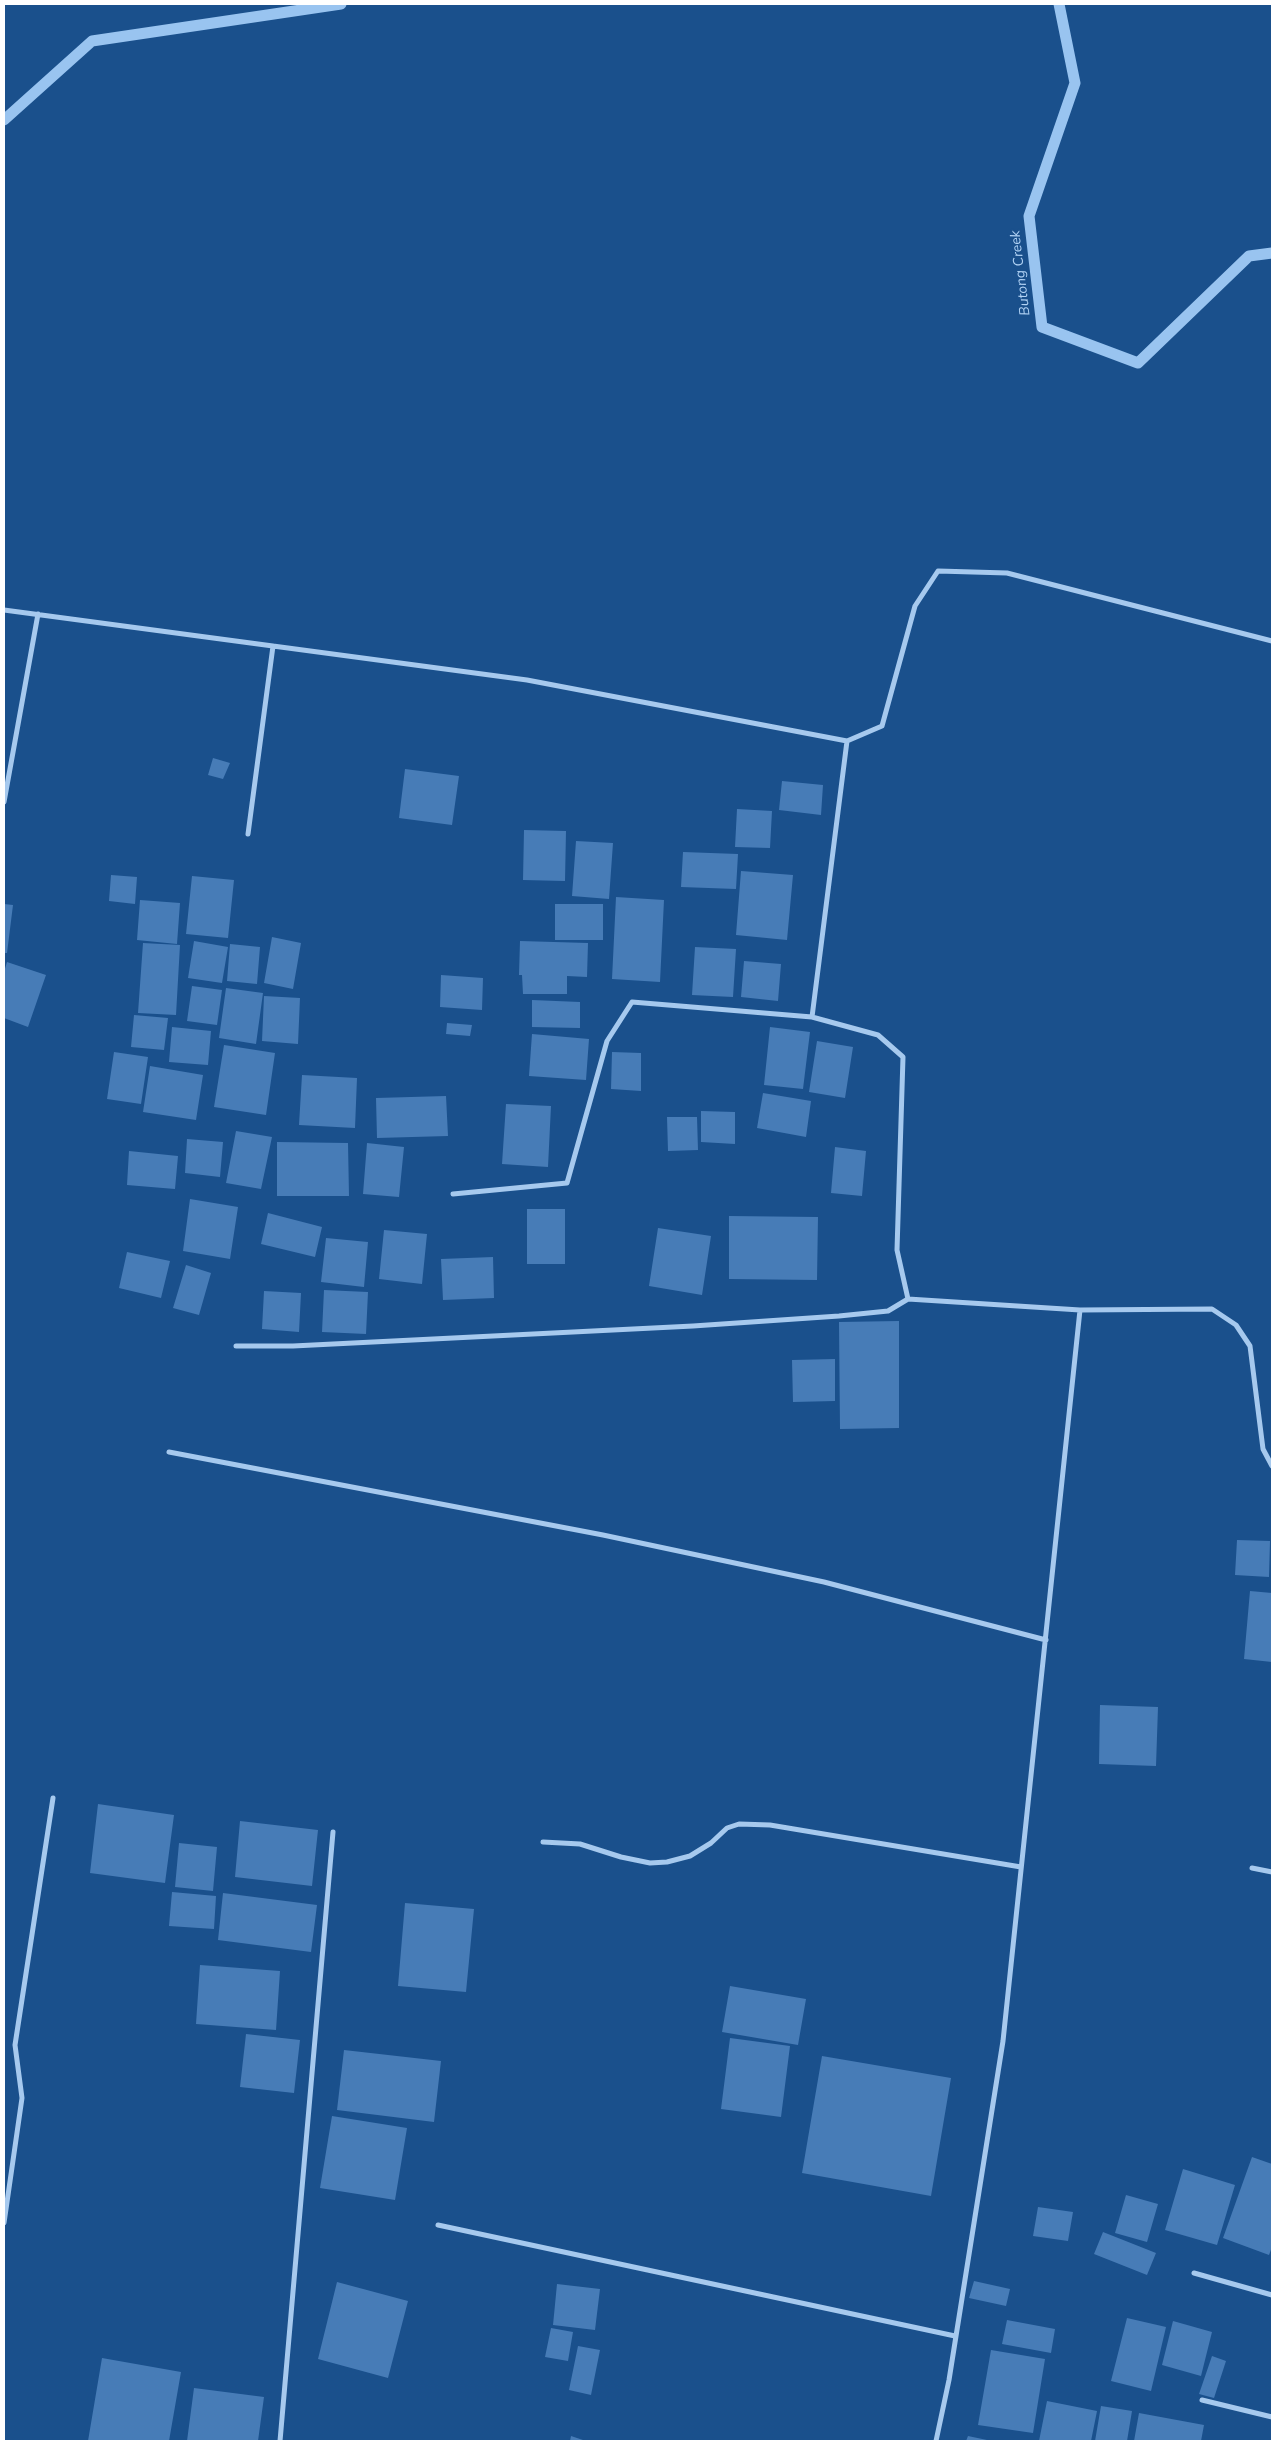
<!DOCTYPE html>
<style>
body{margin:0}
#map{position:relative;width:1276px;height:2445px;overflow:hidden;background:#1a508c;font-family:"Nunito Sans",sans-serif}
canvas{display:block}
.frame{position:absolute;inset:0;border:5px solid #fff;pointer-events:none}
</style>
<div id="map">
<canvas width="1276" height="2445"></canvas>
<div class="frame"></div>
</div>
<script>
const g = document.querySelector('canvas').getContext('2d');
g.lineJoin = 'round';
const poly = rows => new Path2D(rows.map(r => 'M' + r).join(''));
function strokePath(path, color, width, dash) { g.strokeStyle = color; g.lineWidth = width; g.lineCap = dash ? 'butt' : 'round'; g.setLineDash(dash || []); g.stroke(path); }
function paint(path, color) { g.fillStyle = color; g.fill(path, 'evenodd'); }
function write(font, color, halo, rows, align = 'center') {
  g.font = font + ' "Nunito Sans",sans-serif'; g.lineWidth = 4; g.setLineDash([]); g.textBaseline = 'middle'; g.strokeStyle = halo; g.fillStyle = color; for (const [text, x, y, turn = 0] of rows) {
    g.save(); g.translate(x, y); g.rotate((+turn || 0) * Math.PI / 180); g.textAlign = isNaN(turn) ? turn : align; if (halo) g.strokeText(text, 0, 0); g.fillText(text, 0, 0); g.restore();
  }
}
const stream = poly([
 [1059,4,1075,83,1029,216,1042,327,1138,363,1249,256,1272,253],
 [4,120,92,41,341,4]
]);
const building = poly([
 [213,758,230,763,223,779,208,775],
 [405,769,459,776,452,825,399,818],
 [782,781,823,785,821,815,779,810],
 [737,809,772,811,770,848,735,847],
 [524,830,566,831,565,881,523,880],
 [576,841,613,843,609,899,572,896],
 [683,852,738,854,736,889,681,887],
 [741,871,793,875,787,940,736,935],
 [111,875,137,877,135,904,109,901],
 [192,876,234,880,228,938,186,934],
 [616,897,664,900,660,982,612,979],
 [140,900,180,903,177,944,137,940],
 [4,904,13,905,7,953,4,953],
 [555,904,603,904,603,940,555,940],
 [272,937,301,943,293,989,264,983],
 [194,941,228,947,222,983,188,978],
 [520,941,588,943,587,977,567,976,567,994,523,994,522,975,519,975],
 [143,943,180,945,176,1015,138,1013],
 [230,944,260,947,257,984,227,981],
 [695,947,736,949,733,997,692,995],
 [744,961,781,964,778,1001,741,997],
 [7,962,46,975,28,1027,4,1018,4,972],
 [441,975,483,978,482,1010,440,1007],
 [192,986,222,990,217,1025,187,1021],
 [226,988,263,993,256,1044,219,1038],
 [264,996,300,998,298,1044,262,1041],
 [532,1000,580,1002,580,1028,532,1027],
 [134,1015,168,1018,164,1050,131,1047],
 [447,1023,472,1025,470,1036,446,1034],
 [172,1027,211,1031,208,1065,169,1062],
 [770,1027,810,1032,803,1089,764,1085],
 [532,1034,589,1039,586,1080,529,1076],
 [817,1041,853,1047,845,1098,809,1092],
 [224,1045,275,1053,266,1115,214,1107],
 [114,1052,148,1057,141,1104,107,1099],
 [612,1052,641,1053,641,1091,611,1089],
 [150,1066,203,1075,196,1120,143,1112],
 [302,1075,357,1078,355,1128,299,1125],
 [763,1093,811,1101,806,1137,757,1128],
 [446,1096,448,1136,377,1138,376,1098],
 [506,1104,551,1106,548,1167,502,1164],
 [701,1111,735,1112,735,1144,701,1142],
 [667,1117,697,1117,698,1150,668,1151],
 [236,1131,272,1137,261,1189,226,1183],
 [187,1139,223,1142,220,1177,185,1173],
 [277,1142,348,1143,349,1196,277,1196],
 [367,1143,404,1147,399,1197,363,1194],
 [835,1147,866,1151,862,1196,831,1193],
 [129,1151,178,1156,175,1189,127,1185],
 [190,1199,238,1207,230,1259,183,1251],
 [527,1209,565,1209,565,1264,527,1264],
 [268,1213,322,1227,315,1257,261,1244],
 [729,1216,818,1217,817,1280,729,1279],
 [658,1228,711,1236,702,1295,649,1286],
 [384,1230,427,1234,422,1284,379,1279],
 [326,1238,368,1242,364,1287,321,1282],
 [127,1252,170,1261,161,1298,119,1288],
 [493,1257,494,1298,443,1300,441,1259],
 [186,1265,211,1273,199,1315,173,1308],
 [324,1290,368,1292,366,1334,322,1332],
 [264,1291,301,1293,299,1332,262,1329],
 [899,1321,899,1428,840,1429,839,1322],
 [835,1359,835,1401,793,1402,792,1360],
 [1237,1540,1270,1541,1269,1577,1235,1575],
 [1250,1591,1272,1593,1272,1662,1244,1659],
 [1100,1705,1158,1707,1156,1766,1099,1764],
 [98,1804,174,1815,165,1883,90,1873],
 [240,1821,318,1830,312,1886,235,1877],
 [179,1843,217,1847,213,1891,175,1887],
 [172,1892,216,1896,214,1929,169,1926],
 [223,1893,317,1905,311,1952,218,1940],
 [405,1903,474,1909,466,1992,398,1986],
 [200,1965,280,1971,276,2030,196,2024],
 [730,1986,806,1999,798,2045,722,2032],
 [246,2034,300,2040,294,2093,240,2087],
 [730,2038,790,2046,781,2117,721,2109],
 [344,2050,441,2061,434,2122,337,2110],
 [822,2056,951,2078,931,2196,802,2173],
 [332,2116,407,2128,395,2200,320,2188],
 [1252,2157,1272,2164,1272,2247,1269,2255,1223,2238],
 [1183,2169,1235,2185,1217,2245,1165,2230],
 [1126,2195,1158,2204,1147,2242,1115,2233],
 [1038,2207,1073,2212,1068,2241,1033,2236],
 [1103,2232,1156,2253,1147,2275,1094,2254],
 [974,2281,1010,2289,1006,2306,969,2298],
 [337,2282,408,2301,388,2378,318,2359],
 [557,2284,600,2289,595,2330,553,2325],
 [1127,2318,1166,2327,1151,2391,1111,2381],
 [1007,2320,1055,2329,1051,2353,1002,2344],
 [1173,2321,1212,2332,1201,2376,1162,2365],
 [551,2328,573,2332,568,2361,545,2357],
 [578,2346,600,2350,591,2395,569,2390],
 [991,2350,1045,2359,1033,2433,978,2425],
 [1212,2356,1226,2361,1214,2398,1199,2394],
 [102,2358,181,2372,169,2441,88,2441],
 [194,2388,264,2397,258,2441,187,2441],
 [1047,2401,1097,2411,1091,2441,1039,2441],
 [1101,2406,1132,2411,1127,2441,1095,2441],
 [1139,2413,1204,2425,1201,2441,1134,2441],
 [571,2436,586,2441,570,2441],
 [968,2436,987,2440,987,2441,966,2441]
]);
const minor = poly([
 [4,610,527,680,847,741,882,726,915,606,938,571,1007,573,1272,641],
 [847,741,812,1017,878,1035,903,1057,897,1250,908,1299,1080,1310,1212,1309,1236,1325,1250,1346,1263,1449,1272,1466],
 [4,802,38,614],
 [248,834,273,646],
 [453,1194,567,1183,607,1041,632,1002,812,1017],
 [236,1346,293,1346,693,1326,839,1316,888,1311,908,1299],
 [169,1452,603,1535,824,1582,1046,1640],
 [543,1842,580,1844,621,1857,650,1863,667,1862,690,1856,711,1843,727,1828,739,1824,770,1825,1021,1867],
 [1252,1868,1272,1872],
 [4,2223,22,2098,15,2045,53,1798],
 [438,2225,955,2336],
 [1194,2273,1272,2295],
 [1202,2400,1272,2417],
 [280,2441,333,1832],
 [936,2441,949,2380,1003,2041,1080,1310]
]);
const waterNames = [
 ["Butong Creek",1021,273,-97]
];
strokePath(stream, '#99c4f0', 11);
paint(building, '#477cb7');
strokePath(minor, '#a6c9ee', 5);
write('italic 14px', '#b2d3f5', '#1a508c', waterNames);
</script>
